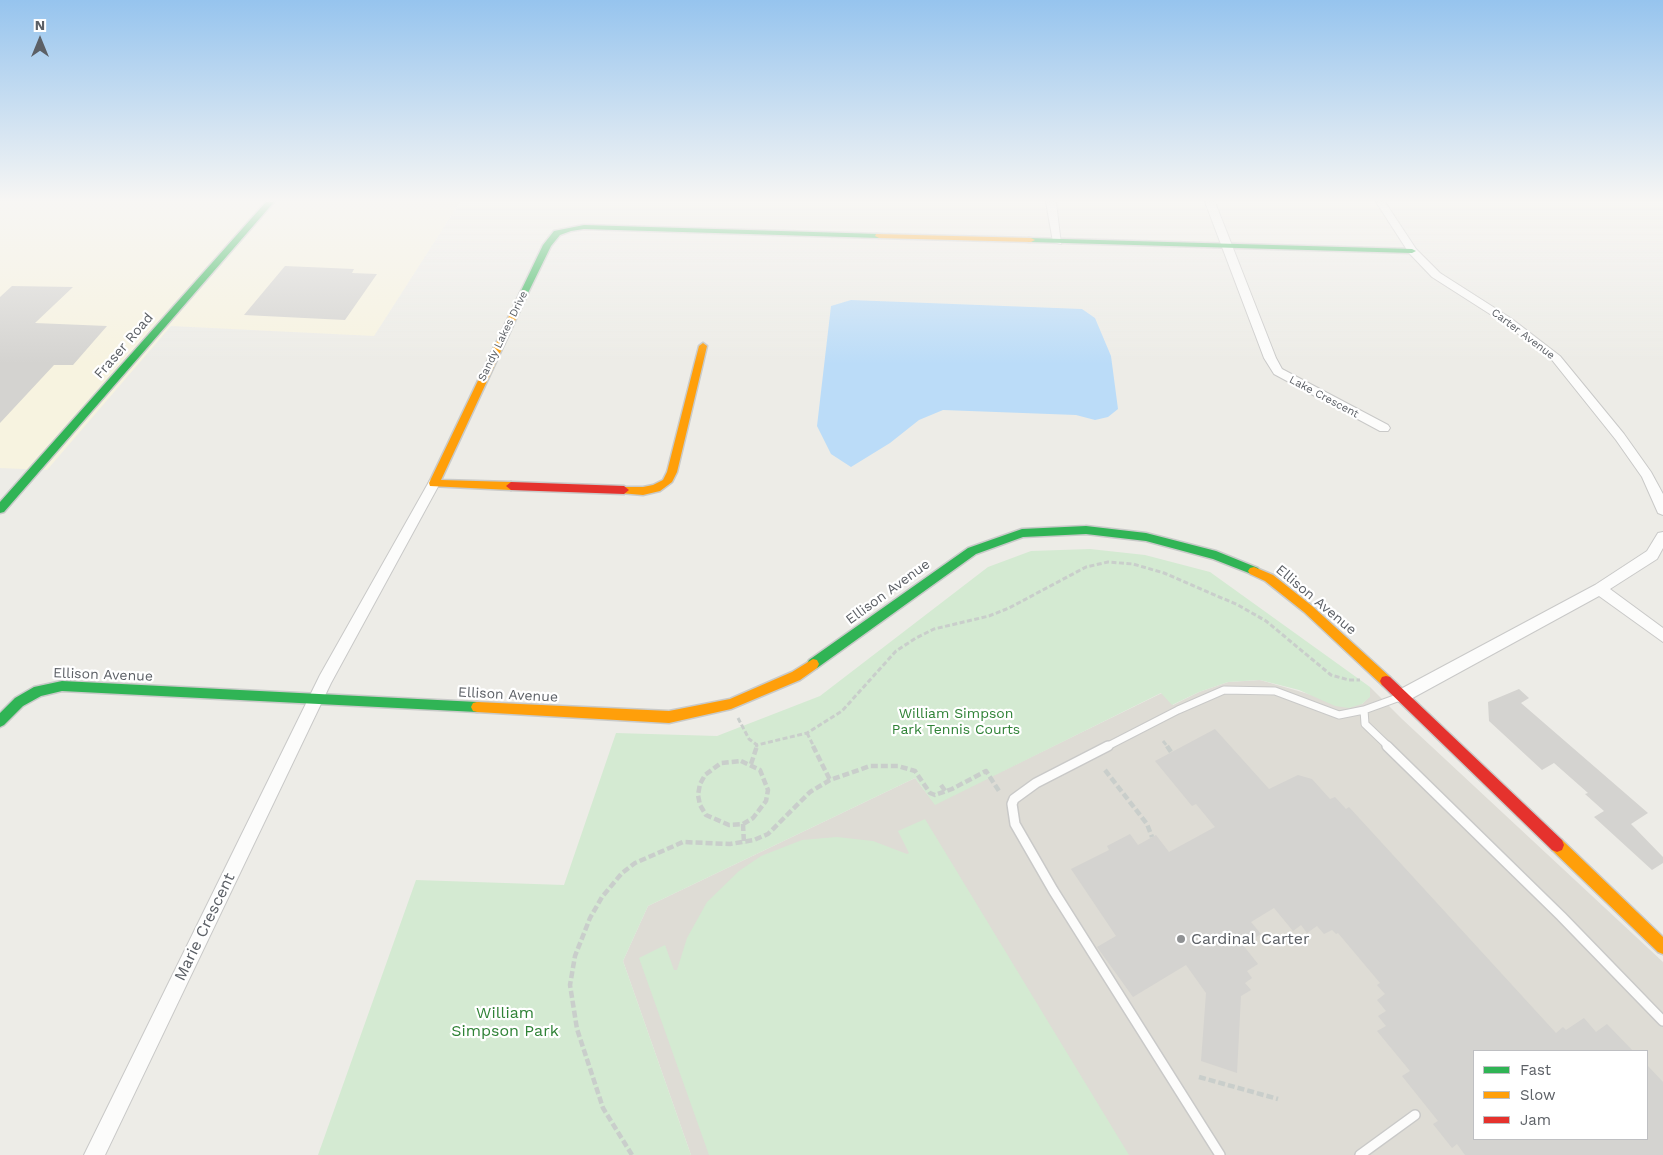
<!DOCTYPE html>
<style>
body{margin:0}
#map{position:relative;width:1663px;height:1155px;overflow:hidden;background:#edece7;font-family:"Work Sans",sans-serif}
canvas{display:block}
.legend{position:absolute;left:1473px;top:1050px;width:175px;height:90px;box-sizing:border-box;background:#fff;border:1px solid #bebfc2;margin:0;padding:6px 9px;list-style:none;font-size:15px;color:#5c6066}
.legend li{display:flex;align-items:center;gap:10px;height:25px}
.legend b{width:25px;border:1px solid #bebfc2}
.north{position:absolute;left:15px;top:15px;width:50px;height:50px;-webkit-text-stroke:4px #fff;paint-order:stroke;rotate:0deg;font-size:14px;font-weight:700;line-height:20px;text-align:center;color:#5c6066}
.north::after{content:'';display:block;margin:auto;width:18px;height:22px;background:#5c6066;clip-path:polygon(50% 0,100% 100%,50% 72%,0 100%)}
</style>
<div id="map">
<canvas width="1663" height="1155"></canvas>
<ul class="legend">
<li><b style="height:6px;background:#30b455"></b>Fast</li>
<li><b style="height:6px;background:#ff9f0a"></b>Slow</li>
<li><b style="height:6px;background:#e5322d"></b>Jam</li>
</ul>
<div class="north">N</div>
</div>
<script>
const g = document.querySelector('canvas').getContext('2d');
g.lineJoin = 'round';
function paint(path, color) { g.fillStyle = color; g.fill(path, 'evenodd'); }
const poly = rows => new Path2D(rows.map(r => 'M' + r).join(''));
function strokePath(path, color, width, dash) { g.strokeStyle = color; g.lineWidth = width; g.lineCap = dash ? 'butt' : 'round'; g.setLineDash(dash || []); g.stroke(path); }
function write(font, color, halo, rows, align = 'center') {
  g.font = font + ' "Work Sans",sans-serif'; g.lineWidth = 4.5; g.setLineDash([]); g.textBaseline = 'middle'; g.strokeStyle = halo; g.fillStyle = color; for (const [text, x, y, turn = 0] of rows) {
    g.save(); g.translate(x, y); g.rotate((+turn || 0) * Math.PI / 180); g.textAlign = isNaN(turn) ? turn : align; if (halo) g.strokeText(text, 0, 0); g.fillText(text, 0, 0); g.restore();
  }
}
const commercial = poly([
 [0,202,460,202,374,336,171,326,47,470,0,468]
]);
const education = poly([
 [1260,680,1312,695,1362,704,1369,697,1370,687,1402,719,1663,962,1663,1155,691,1155,623,961,648,906,915,778,935,804,1162,693,1173,705,1199,692,1228,682],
 [1474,1051,1647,1051,1647,1139,1474,1139]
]);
const green = poly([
 [1090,549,1145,555,1210,572,1370,687,1370,697,1362,704,1349,708,1335,706,1299,690,1260,680,1228,682,1199,692,1172,705,1161,693,935,805,915,778,648,906,623,961,691,1155,318,1155,416,880,564,885,616,733,717,736,820,696,988,567,1031,551],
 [925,819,1129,1155,709,1155,639,958,665,945,674,970,677,970,687,938,707,902,739,871,761,856,802,840,837,837,873,841,907,854,909,853,898,831]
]);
const water = poly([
 [851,300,1082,309,1095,318,1111,356,1118,409,1108,417,1095,420,1076,415,943,410,919,420,890,443,851,467,831,454,817,426,831,306]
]);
const building = poly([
 [285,266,354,269,352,273,377,274,345,320,244,315],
 [12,286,73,287,35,323,107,326,73,365,54,365,0,423,0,297],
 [1519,689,1529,698,1521,703,1648,813,1631,824,1663,857,1663,863,1652,870,1594,817,1604,811,1585,794,1588,793,1554,763,1542,770,1489,721,1488,702],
 [1215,729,1269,789,1298,775,1312,779,1330,799,1335,797,1346,809,1349,807,1556,1033,1563,1027,1566,1030,1584,1018,1596,1032,1607,1024,1633,1051,1474,1051,1474,1139,1647,1139,1647,1065,1663,1082,1663,1155,1465,1155,1457,1144,1452,1148,1433,1124,1438,1121,1402,1076,1410,1071,1377,1031,1386,1026,1378,1016,1386,1011,1377,1000,1385,994,1377,985,1380,983,1338,933,1336,934,1332,930,1324,934,1317,926,1307,933,1301,925,1293,931,1274,908,1251,922,1261,934,1243,945,1258,964,1247,971,1252,978,1245,983,1251,990,1241,996,1237,1073,1201,1061,1206,993,1186,965,1133,997,1097,947,1116,936,1071,869,1109,850,1107,846,1130,834,1138,845,1156,835,1169,852,1215,827,1196,804,1192,806,1155,761]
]);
const pathFar1 = poly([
 [738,718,749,739,757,745,807,733,842,711,896,651,916,638,934,629,989,616,1009,608,1086,567,1108,562,1133,564,1164,573,1238,605,1266,621,1331,675,1349,680,1360,680],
 [807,733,814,747],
 [1163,741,1168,747],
 [756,747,757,745]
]);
const path = poly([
 [813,746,830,780],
 [1167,746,1171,752],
 [741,761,760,770,768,790,766,801,753,818,743,824,729,825,706,815,700,805,698,795,700,784,705,775,721,763,741,761],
 [751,764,757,746],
 [1105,770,1147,824,1152,837],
 [941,785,946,792],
 [743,824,744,844],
 [1199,1077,1278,1099],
 [632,1155,603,1108,577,1029,570,985,575,956,590,918,602,897,622,873,635,863,683,842,730,844,754,840,768,834,810,792,830,780,870,766,898,766,915,771,930,793,935,795,952,789,986,771,999,791]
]);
const laneFar1 = poly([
 [1106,747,1178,710,1224,690,1275,691,1339,715,1364,710],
 [1389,747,1365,724,1364,710,1400,697]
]);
const lane = poly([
 [1108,746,1036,783,1014,799,1012,804,1015,824,1053,890,1220,1155],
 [1387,746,1561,916,1663,1021],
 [1360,1155,1415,1115]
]);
const street = poly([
 [1046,202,1056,202,1061,244,1053,242,1046,202],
 [1205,202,1215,202,1276,358,1282,369,1388,425,1390,428,1388,431,1380,431,1274,374,1264,358,1205,202],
 [1376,202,1385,202,1416,249,1440,273,1512,319,1560,356,1624,434,1651,472,1663,494,1663,515,1658,513,1642,477,1616,440,1552,360,1504,323,1432,277,1409,253,1376,202],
 [434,479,440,483,331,683,105,1155,84,1155,320,675,430,480,434,479],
 [1663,532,1663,548,1657,559,1610,589,1663,628,1663,642,1599,596,1407,701,1402,703,1397,701,1394,696,1397,691,1595,585,1647,551,1658,533,1663,532]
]);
const fast = poly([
 [266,202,274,202,4,512,0,513,0,502,266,202],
 [584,225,879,234,883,236,879,238,584,229,571,231,560,235,551,246,528,293,524,296,521,295,520,293,543,245,554,231,584,225],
 [1028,238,1412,249,1416,251,1412,253,1031,242,1028,242,1028,238],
 [1086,526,1146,533,1216,551,1258,568,1260,571,1258,574,1254,575,1213,559,1146,541,1086,534,1023,537,976,554,817,668,813,669,809,668,807,664,809,660,968,548,1022,529,1086,526],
 [62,681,477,702,481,703,483,707,481,711,477,712,62,691,41,696,23,706,4,725,0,727,0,713,15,698,34,687,62,681]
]);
const slow = poly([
 [876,234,1031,238,1035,240,1031,242,879,238,875,236,876,234],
 [524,290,528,293,441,480,511,482,516,486,511,490,430,486,429,483,520,293,524,290],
 [703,343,707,346,677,472,672,482,660,491,643,495,620,493,619,490,620,487,643,487,653,485,663,480,667,472,699,346,703,343],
 [1254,567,1273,575,1312,606,1390,677,1392,681,1390,685,1386,686,1382,685,1304,612,1265,581,1250,574,1248,571,1250,568,1254,567],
 [813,659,817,660,819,664,817,668,800,680,731,709,669,723,477,712,473,711,471,707,473,703,477,702,669,711,730,699,792,672,813,659],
 [1557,838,1562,840,1663,937,1663,954,1658,952,1552,850,1550,845,1552,840,1557,838]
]);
const jam = poly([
 [511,482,624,486,629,490,624,494,511,490,506,486,511,482],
 [1386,676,1390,677,1562,840,1564,845,1562,850,1557,852,1552,850,1382,685,1380,681,1382,677,1386,676]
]);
const markers = [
 [1181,939,5,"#8f9193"]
];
const farStreetnames = [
 ["Carter Avenue",1523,334,37],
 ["Sandy Lakes Drive",503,336,-64],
 ["Lake Crescent",1324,397,28]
];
const streetNames = [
 ["Fraser Road",124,346,-49],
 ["Ellison Avenue",888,592,-36],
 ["Ellison Avenue",1316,600,40],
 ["Ellison Avenue",103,675,2],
 ["Ellison Avenue",508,695,3]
];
const parkNames = [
 ["William Simpson",956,714],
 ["Park Tennis Courts",956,730]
];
const nearStreetnames = [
 ["Marie Crescent",205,927,-64]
];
const nearPoinames = [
 ["Cardinal Carter",1191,939]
];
const nearParknames = [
 ["William",505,1013],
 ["Simpson Park",505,1031]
];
paint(commercial, '#f7f3e0');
paint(education, '#dedcd5');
paint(green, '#d4ead2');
paint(water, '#bbdcf8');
paint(building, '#d4d3d0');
strokePath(laneFar1, '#c9c9c8', 9);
strokePath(lane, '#c9c9c8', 12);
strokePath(street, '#c9c9c8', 2);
strokePath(fast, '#c9cac9', 3);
strokePath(slow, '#c9cac9', 3);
strokePath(jam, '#c9cac9', 3);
strokePath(pathFar1, '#c9cecb', 3, [5, 2.5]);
strokePath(path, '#c9cecb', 4.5, [7, 3]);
strokePath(laneFar1, '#fcfcfb', 7);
strokePath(lane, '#fcfcfb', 9);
paint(street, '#fcfcfb');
paint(fast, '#30b455');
paint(slow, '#ff9f0a');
paint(jam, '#e5322d');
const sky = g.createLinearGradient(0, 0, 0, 364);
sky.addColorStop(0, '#96c4ee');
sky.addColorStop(0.55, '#f7f6f4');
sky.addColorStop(1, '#f7f6f400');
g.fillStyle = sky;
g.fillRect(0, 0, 1663, 364);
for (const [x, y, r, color] of markers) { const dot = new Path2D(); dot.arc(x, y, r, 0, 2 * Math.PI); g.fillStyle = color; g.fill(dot); strokePath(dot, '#fff', 2); }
write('11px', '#5c6066', '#fff', farStreetnames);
write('14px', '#5c6066', '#fff', streetNames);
write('14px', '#2f8236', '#fff', parkNames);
write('16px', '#5c6066', '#fff', nearStreetnames);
write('16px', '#5c6066', '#fff', nearPoinames, 'left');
write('16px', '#2f8236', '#fff', nearParknames);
</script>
